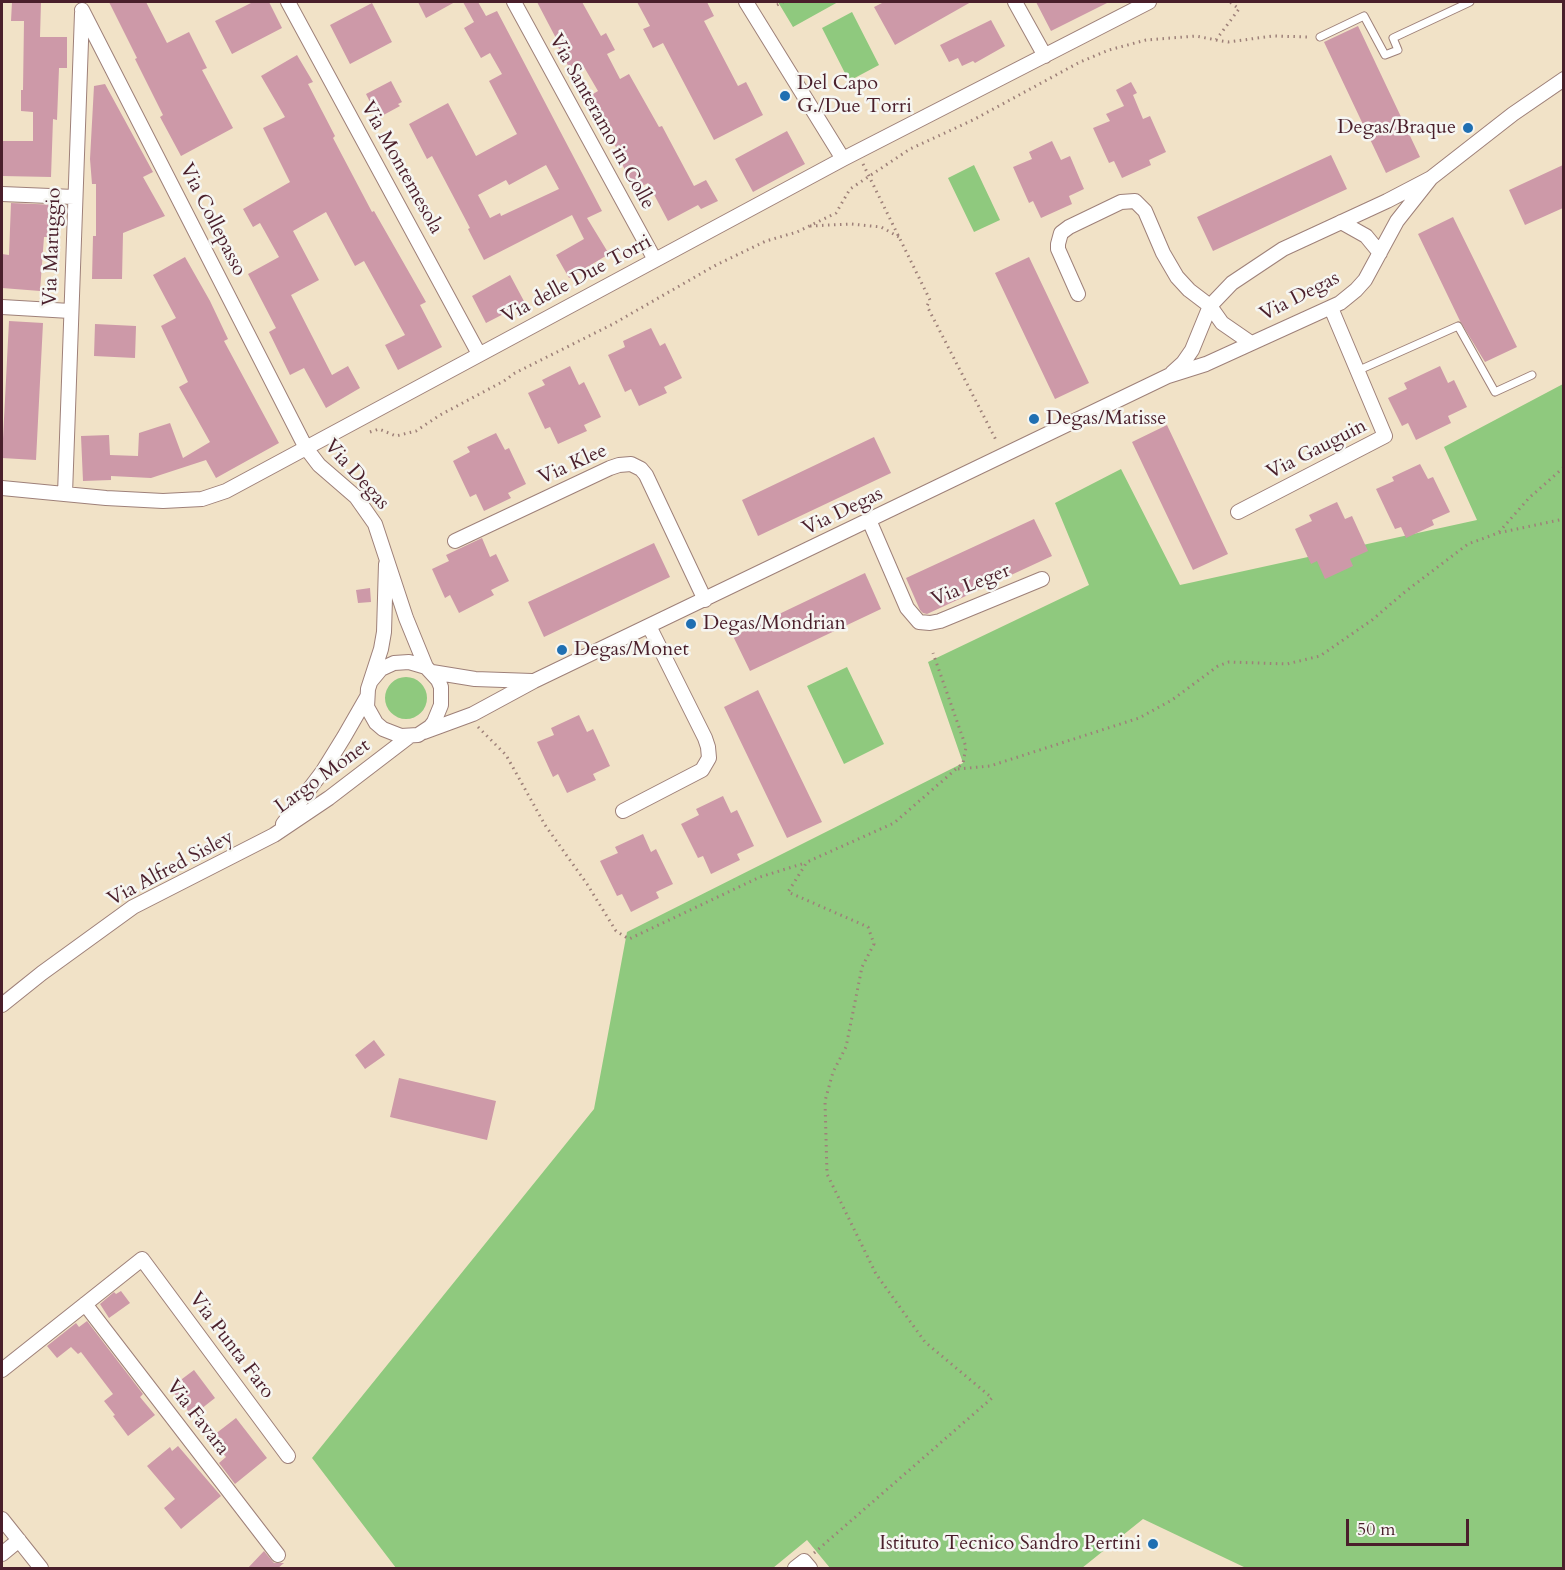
<!DOCTYPE html>
<style>
body{margin:0}
#map{position:relative;width:1565px;height:1570px;overflow:hidden;background:#f1e2c7;font-family:Cardo,serif}
canvas{display:block}
.frame{position:absolute;inset:0;border:3px solid #4a1f2b;pointer-events:none}
.scale{position:absolute;left:1346px;top:1519px;width:123px;height:27px;box-sizing:border-box;border:3px solid #4a1f2b;border-top:0;padding-left:8px;font-size:18px;line-height:21px;white-space:nowrap;color:#4a1f2b;-webkit-text-stroke:4px #f6f6f2;paint-order:stroke}
</style>
<div id="map">
<canvas width="1565" height="1570"></canvas>
<div class="frame"></div>
<div class="scale">50 m</div>
</div>
<script>
const g = document.querySelector('canvas').getContext('2d');
g.lineJoin = 'round';
function paint(path, color) { g.fillStyle = color; g.fill(path, 'evenodd'); }
const poly = rows => new Path2D(rows.map(r => 'M' + r).join(''));
function strokePath(path, color, width, dash) { g.strokeStyle = color; g.lineWidth = width; g.lineCap = dash ? 'butt' : 'round'; g.setLineDash(dash || []); g.stroke(path); }
function write(font, color, halo, rows, align = 'center') {
  g.font = font + ' Cardo,serif'; g.lineWidth = 5; g.setLineDash([]); g.textBaseline = 'middle'; g.strokeStyle = halo; g.fillStyle = color; for (const [text, x, y, turn = 0] of rows) {
    g.save(); g.translate(x, y); g.rotate((+turn || 0) * Math.PI / 180); g.textAlign = isNaN(turn) ? turn : align; if (halo) g.strokeText(text, 0, 0); g.fillText(text, 0, 0); g.restore();
  }
}
const green = poly([
 [778,2,838,2,793,27],
 [852,12,879,65,849,81,822,28],
 [974,165,1000,220,974,232,948,178],
 [1563,384,1563,1568,1246,1568,1143,1519,1082,1568,830,1568,807,1540,773,1568,396,1568,312,1458,594,1109,627,932,963,763,928,662,1089,585,1055,503,1121,469,1180,585,1477,520,1444,447],
 [847,667,884,744,844,764,807,686],
 '385 698a21 21 0 1 1 42 0a21 21 0 1 1-42 0Z'
]);
const building = poly([
 [12,2,41,2,40,37,67,37,67,68,59,68,57,120,53,119,51,177,2,176,2,141,33,141,33,112,21,111,21,90,23,90,24,21,11,21],
 [109,2,146,2,167,43,189,32,207,68,202,70,233,128,181,156,160,117,163,115,135,59,137,58],
 [253,2,269,2,282,28,232,54,215,21],
 [418,2,455,2,426,18],
 [463,2,478,2,486,16,497,11,602,211,587,218,609,254,569,278,556,255,584,239,572,215,484,260,468,229,470,228,432,156,427,159,409,124,448,103,476,156,517,134,489,81,502,74,490,53,481,58,464,28,474,22],
 [546,165,559,189,501,216,500,213,490,218,478,195,506,180,509,185],
 [537,2,582,2,601,36,606,33,615,50,607,54,620,79,629,74,659,127,662,126,694,186,706,180,718,201,701,209,698,205,668,221,648,183,635,190,615,150,617,149,588,97,598,91,584,67,572,73,557,45,559,44],
 [637,2,707,2,714,16,704,21,738,86,746,82,763,115,714,140,663,43,653,48,643,29,650,26],
 [884,2,971,2,895,45,874,7],
 [1036,2,1109,2,1051,31],
 [372,3,392,42,350,64,330,25],
 [991,20,1005,46,975,63,973,61,962,66,958,58,949,62,940,45],
 [1358,26,1420,157,1386,173,1324,42],
 [297,55,313,82,308,84,335,136,333,138,372,212,374,211,426,302,420,305,442,347,398,370,385,345,405,335,364,261,355,266,326,212,293,231,319,280,291,295,332,375,348,366,360,388,326,408,304,368,290,375,269,332,276,328,248,274,279,257,260,223,253,227,243,209,290,182,263,128,285,117,261,76],
 [391,81,402,102,398,104,400,106,378,118,366,94],
 [1131,82,1137,93,1133,95,1143,119,1150,116,1166,152,1149,160,1151,165,1122,178,1114,161,1109,163,1093,128,1110,121,1106,114,1124,106,1116,90],
 [105,84,153,172,143,177,165,216,123,233,122,279,92,279,93,236,96,236,96,184,92,184,90,159,94,86],
 [787,131,805,164,753,192,735,159],
 [1052,141,1061,160,1070,156,1084,189,1069,196,1072,204,1041,218,1033,201,1029,203,1013,167,1032,159,1029,152],
 [1331,155,1347,189,1213,251,1197,217],
 [1563,165,1563,208,1525,225,1509,190],
 [11,203,59,205,58,237,44,237,40,291,2,288,2,254,9,255],
 [1453,217,1517,347,1485,362,1460,321,1418,234],
 [185,257,210,301,228,339,224,341,279,443,216,478,206,460,151,478,111,476,111,480,83,481,81,436,109,435,110,455,138,456,139,433,170,423,183,458,210,442,179,387,188,382,161,326,176,318,153,275],
 [1029,257,1089,383,1055,399,995,273],
 [510,275,525,303,486,323,472,296],
 [9,321,43,323,36,460,2,458],
 [95,324,136,326,135,358,94,356],
 [651,328,660,346,665,343,682,378,664,387,667,393,639,406,631,389,625,392,608,355,625,347,623,341],
 [570,366,579,385,584,382,601,417,584,425,587,431,558,444,550,427,545,429,528,393,545,385,542,380],
 [1440,366,1448,383,1454,380,1467,407,1448,416,1451,423,1416,440,1408,423,1402,426,1388,398,1407,389,1404,383],
 [1167,425,1228,554,1193,570,1132,442],
 [496,433,505,450,509,448,526,484,508,493,511,498,484,511,476,494,470,497,453,461,470,452,467,447],
 [874,437,891,473,758,536,742,500],
 [1420,464,1428,479,1433,477,1450,512,1432,520,1434,525,1406,538,1401,527,1395,529,1376,489,1394,481,1392,477],
 [1337,502,1345,519,1352,516,1368,551,1350,559,1353,566,1325,579,1317,561,1311,564,1295,529,1312,521,1309,515],
 [1034,519,1052,556,927,614,923,613,920,610,906,578],
 [482,538,490,557,496,554,509,581,491,590,494,595,459,613,450,595,445,598,432,569,449,561,446,555],
 [654,543,670,577,544,637,528,602],
 [865,573,881,609,750,671,733,636],
 [370,588,371,602,358,603,356,590],
 [758,690,822,822,787,838,724,707],
 [579,715,587,732,593,729,610,766,593,774,596,780,567,793,558,774,553,777,537,742,554,735,551,728],
 [723,796,731,813,737,810,754,846,737,854,740,860,711,874,703,856,698,858,681,824,699,815,696,809],
 [643,834,651,852,656,849,673,884,656,892,659,898,631,912,622,894,617,896,600,861,618,853,615,847],
 [374,1040,385,1055,365,1069,355,1055],
 [399,1078,496,1101,487,1140,390,1117],
 [121,1291,130,1303,109,1318,100,1304,114,1292,116,1294],
 [87,1321,143,1394,140,1397,155,1415,128,1436,113,1416,115,1415,104,1401,113,1394,81,1352,78,1354,71,1347,57,1358,47,1346,76,1323,79,1327],
 [194,1370,215,1398,192,1416,170,1388],
 [236,1418,267,1458,235,1484,219,1463,226,1457,210,1438],
 [178,1446,221,1496,181,1529,164,1508,175,1499,147,1466,170,1447,172,1451],
 [264,1551,274,1563,284,1563,277,1569,247,1569]
]);
const path = poly([
 [777,5,783,2],
 [1216,40,1228,42,1273,36,1309,37],
 [863,164,930,300,927,306,997,442],
 [810,226,851,224,881,227,899,237],
 [370,432,379,429,396,436,416,431,440,415,504,381,515,373,613,324,716,265,766,241,797,232,836,213,850,189,910,149,973,120,1080,62,1109,50,1146,40,1196,36,1216,40,1239,9,1230,2],
 [1499,532,1529,498,1564,467],
 [478,727,506,755,545,825,587,884,616,931,629,939,760,877,805,863],
 [958,769,990,766,1139,718,1172,700,1218,666,1229,662,1287,664,1320,656,1372,620,1406,591,1468,544,1498,533,1564,519],
 [814,1553,992,1398,925,1342,876,1274,827,1174,825,1101,833,1072,846,1047,862,967,874,944,868,927,788,892,807,862,894,823,963,763,966,747,933,653]
]);
const lane = poly([
 [1320,37,1364,16,1385,55,1398,50,1393,38,1470,2],
 [1357,371,1458,326,1495,392,1532,375]
]);
const street = poly([
 [288,2,479,354],
 [514,2,655,260],
 [746,2,843,159],
 [1015,2,1045,56],
 [82,10,306,448,319,465,356,497,375,524,406,618,426,667],
 [2,194,74,197],
 [1341,222,1366,236,1380,253],
 [1078,294,1058,249,1058,244,1061,233,1069,227,1121,202,1135,201,1145,211,1163,253,1177,277,1189,290,1210,306,1222,323,1251,343],
 [2,307,70,311],
 [1172,373,1183,363,1192,350,1210,306,1232,283,1283,249,1387,201,1431,178,1513,114,1564,79],
 [2,488,106,498,163,501,202,499,226,491,843,159,1149,2],
 [65,494,82,13],
 [1238,512,1385,436,1331,308],
 [869,520,907,608,919,622,930,623,940,621,1042,579],
 [455,541,610,468,619,465,631,464,641,469,646,475,705,600],
 [432,672,475,679,532,681],
 [371,681,381,669,394,663,409,662,426,667,438,680,441,687,441,705,434,722,430,727,418,735,401,736,383,729,376,723,367,707,368,689,381,649,384,632,386,564],
 [424,732,473,714,534,681,1168,376,1206,364,1340,303,1356,290,1365,280,1397,221,1431,178],
 [623,811,702,770,709,758,708,747,705,738,649,626],
 [283,824,323,771,344,737,367,697],
 [2,1005,42,973,133,907,274,835,329,798,410,736],
 [85,1304,278,1555],
 [2,1370,142,1259,288,1456],
 [2,1519,41,1568],
 [2,1554,19,1540],
 [795,1568,804,1561,810,1568]
]);
const markers = [
 [785,96,6,"#1f6fb2"],
 [1468,128,6,"#1f6fb2"],
 [1034,419,6,"#1f6fb2"],
 [691,624,6,"#1f6fb2"],
 [562,650,6,"#1f6fb2"],
 [1153,1544,6,"#1f6fb2"]
];
const poiNames = [
 ["Del Capo",797,84],
 ["G./Due Torri",797,107],
 ["Degas/Braque",1456,128,"right"],
 ["Degas/Matisse",1046,419],
 ["Degas/Mondrian",703,624],
 ["Degas/Monet",574,650],
 ["Istituto Tecnico Sandro Pertini",1141,1544,"right"]
];
const streetNames = [
 ["Via Santeramo in Colle",601,122,61],
 ["Via Montemesola",401,168,61],
 ["Via Collepasso",212,220,63],
 ["Via Maruggio",53,247,-88],
 ["Via delle Due Torri",577,280,-28],
 ["Via Degas",1300,297,-27],
 ["Via Gauguin",1317,450,-27],
 ["Via Klee",573,465,-24],
 ["Via Degas",356,475,48],
 ["Via Degas",843,512,-26],
 ["Via Leger",971,586,-22],
 ["Largo Monet",323,777,-36],
 ["Via Alfred Sisley",171,869,-28],
 ["Via Punta Faro",231,1346,53],
 ["Via Favara",197,1418,52]
];
paint(green, '#8fc97e');
paint(building, '#cd99a8');
strokePath(lane, '#9e8079', 9);
strokePath(street, '#9e8079', 16);
strokePath(path, '#9e8079', 3, [1.5, 4.5]);
strokePath(lane, '#fff', 7);
strokePath(street, '#fff', 14);
for (const [x, y, r, color] of markers) { const dot = new Path2D(); dot.arc(x, y, r, 0, 2 * Math.PI); g.fillStyle = color; g.fill(dot); strokePath(dot, '#f6f6f2', 2); }
write('20px', '#4a1f2b', '#f6f6f2', poiNames, 'left');
write('20px', '#4a1f2b', '#f6f6f2', streetNames);
</script>
